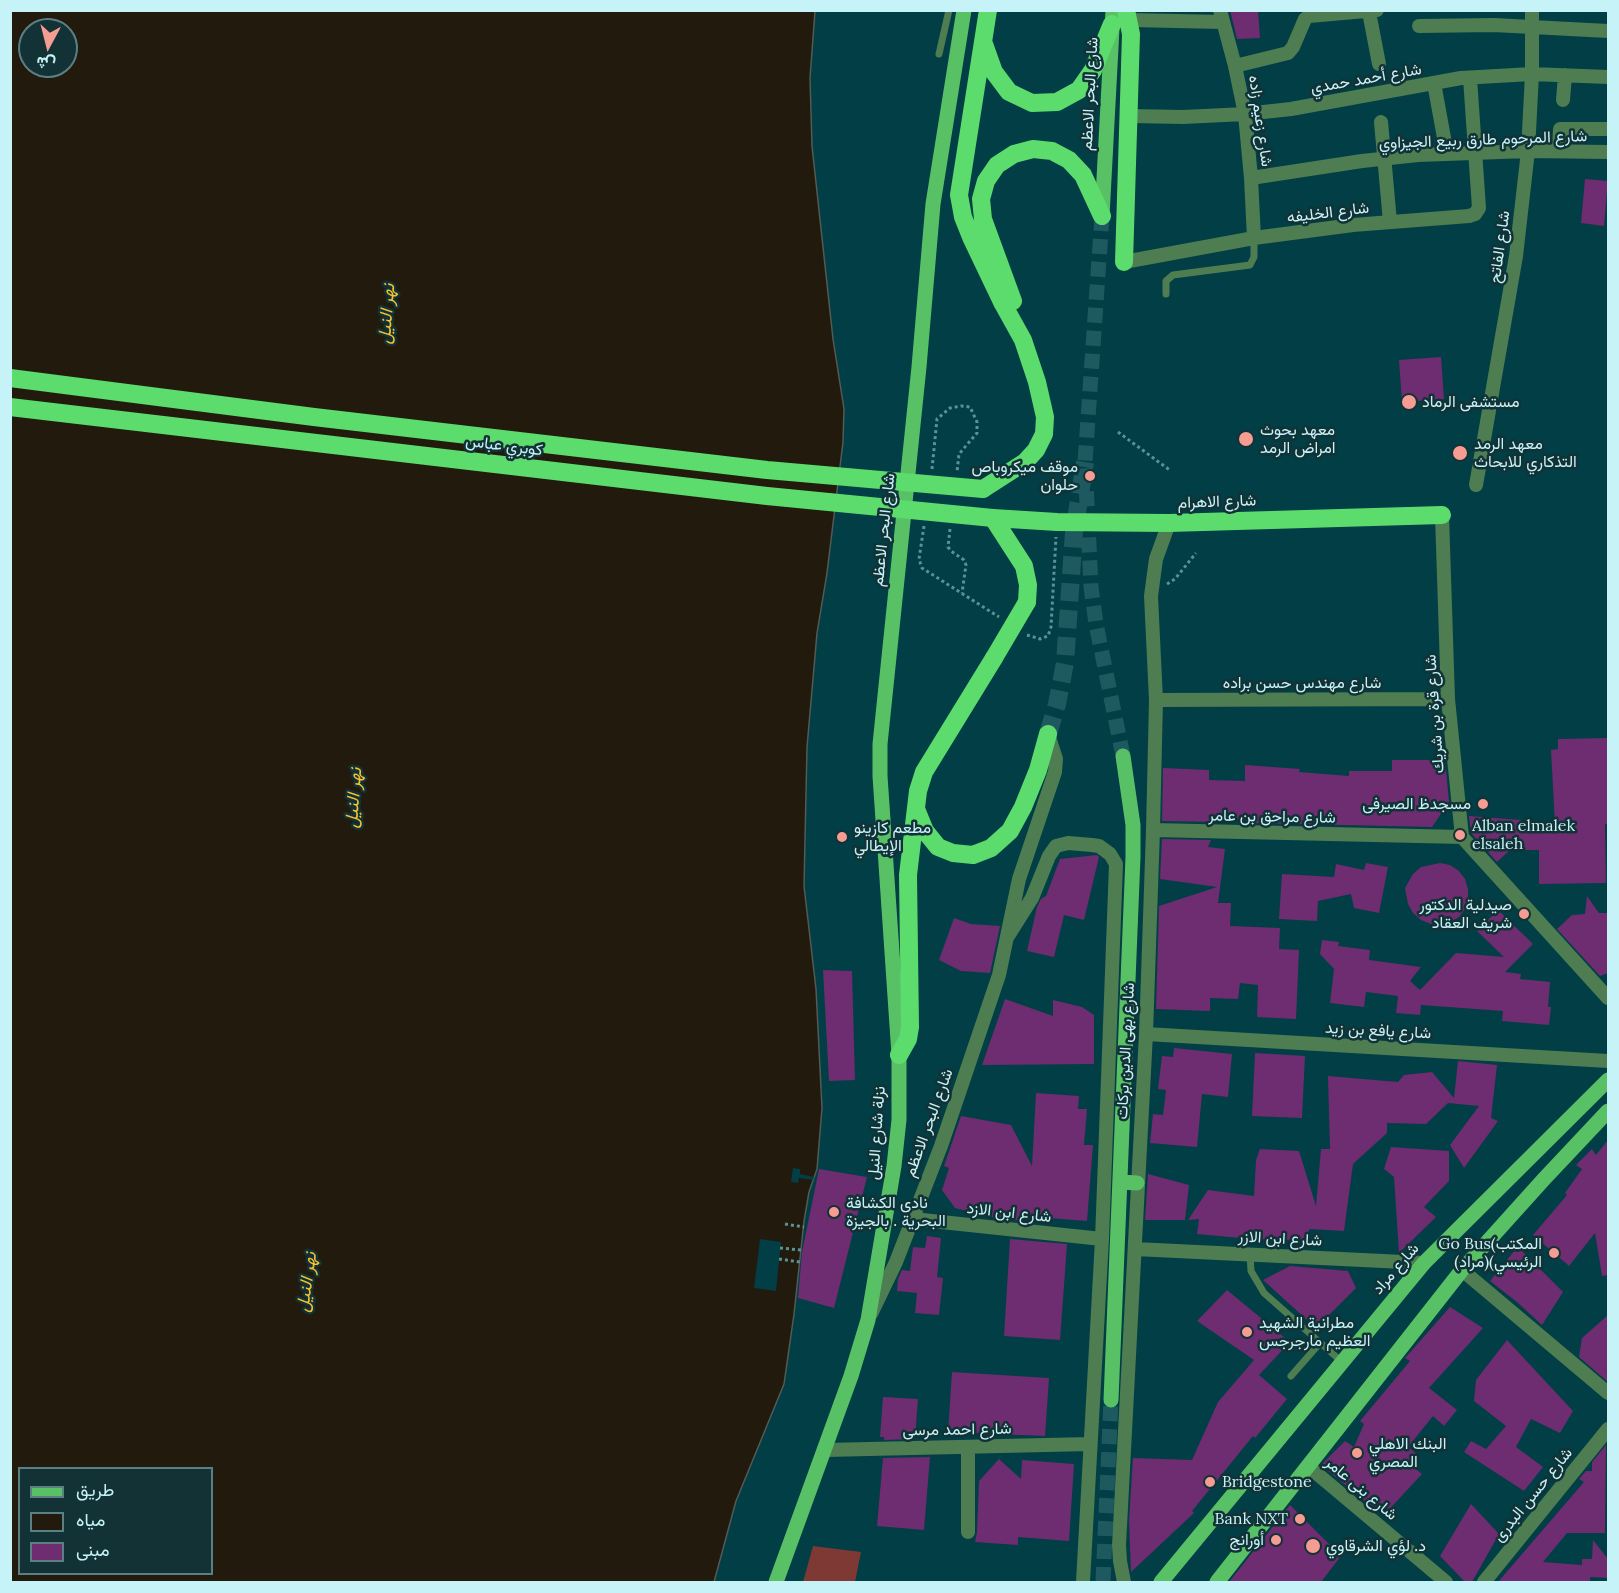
<!DOCTYPE html>
<meta charset="utf-8">
<style>
body{margin:0}
#map{position:relative;width:1619px;height:1593px;overflow:hidden;background:#023e45;font-family:Lora,Vazirmatn,serif}
canvas{display:block}
.frame{position:absolute;inset:0;border:12px solid #c6f3f8;pointer-events:none}
.legend{position:absolute;left:18px;top:1467px;width:195px;height:108px;box-sizing:border-box;background:#123236;border:2px solid #5a7f84;margin:0;padding:8px 10px;list-style:none;font-size:18px;color:#c6f3f8}
.legend li{display:flex;align-items:center;gap:12px;height:30px}
.legend b{width:30px;border:2px solid #5a7f84}
.north{position:absolute;left:18px;top:18px;width:60px;height:60px;box-sizing:border-box;background:#123236;border:2px solid #5a7f84;border-radius:50%;rotate:187deg;font-size:16px;font-weight:700;line-height:24px;text-align:center;color:#c6f3f8}
.north::after{content:'';display:block;margin:auto;width:21px;height:27px;background:#f59c93;clip-path:polygon(50% 0,100% 100%,50% 72%,0 100%)}
</style>
<div id="map">
<canvas width="1619" height="1593"></canvas>
<div class="frame"></div>
<ul class="legend">
<li><b style="height:8px;background:#59c165"></b>طريق</li>
<li><b style="height:16px;background:#211a0d"></b>مياه</li>
<li><b style="height:16px;background:#6e2c71"></b>مبنى</li>
</ul>
<div class="north">ش</div>
</div>
<script>
const g = document.querySelector('canvas').getContext('2d');
g.lineJoin = 'round';
function paint(path, color) { g.fillStyle = color; g.fill(path, 'evenodd'); }
const poly = rows => new Path2D(rows.map(r => 'M' + r).join(''));
function strokePath(path, color, width, dash) { g.strokeStyle = color; g.lineWidth = width; g.lineCap = dash ? 'butt' : 'round'; g.setLineDash(dash || []); g.stroke(path); }
function write(font, color, halo, rows, align = 'center') {
  g.font = font + ' Lora,Vazirmatn,serif'; g.lineWidth = 5; g.setLineDash([]); g.textBaseline = 'middle'; g.strokeStyle = halo; g.fillStyle = color; for (const [text, x, y, turn = 0] of rows) {
    g.save(); g.translate(x, y); g.rotate((+turn || 0) * Math.PI / 180); g.textAlign = isNaN(turn) ? turn : align; if (halo) g.strokeText(text, 0, 0); g.fillText(text, 0, 0); g.restore();
  }
}
const green = poly([
 [813,1546,861,1552,855,1582,803,1582]
]);
const water = poly([
 [11,11,815,11,810,78,812,146,833,339,844,409,843,442,827,573,817,633,807,747,804,886,816,989,822,1108,817,1169,809,1192,804,1221,794,1314,784,1384,736,1501,714,1582,11,1582,11,11],
 [30,30,66,30,66,66,30,66,30,30],
 [20,1468,212,1468,212,1574,20,1574,20,1468]
]);
const pier = poly([
 [793,1168,800,1169,800,1174,814,1177,813,1180,799,1178,798,1183,791,1182],
 [760,1239,781,1242,776,1291,754,1288]
]);
const building = poly([
 [1230,10,1258,10,1260,38,1237,39],
 [1585,179,1608,181,1604,226,1581,223],
 [1441,357,1444,399,1402,402,1399,360],
 [1608,738,1608,824,1605,824,1606,883,1539,884,1539,850,1510,850,1497,862,1471,833,1469,816,1521,820,1521,825,1555,825,1551,750,1558,749,1558,739],
 [1392,760,1445,760,1449,802,1432,827,1253,823,1253,820,1219,818,1217,822,1162,821,1163,768,1209,770,1209,780,1245,781,1245,765,1300,769,1299,772,1349,776,1349,771,1392,771],
 [1162,839,1211,840,1208,847,1225,849,1218,903,1231,903,1230,926,1280,928,1279,949,1299,950,1296,1019,1257,1017,1258,985,1240,983,1238,999,1210,998,1210,1011,1156,1009,1159,906,1217,887,1160,879],
 [1097,855,1099,857,1084,920,1064,915,1054,957,1027,951,1037,907,1041,899,1046,896,1060,859],
 [1366,863,1388,867,1379,913,1354,908,1351,894,1318,901,1317,921,1279,919,1282,874,1334,877,1336,864,1364,870],
 [1440,863,1450,865,1459,871,1465,879,1468,889,1468,899,1465,909,1459,917,1451,922,1441,925,1431,924,1421,920,1413,913,1408,904,1405,888,1413,874,1421,867],
 [1587,896,1599,913,1608,913,1608,973,1600,976,1557,929,1572,915,1585,914],
 [1498,910,1533,944,1505,972,1521,974,1520,979,1550,982,1548,1007,1551,1007,1549,1025,1502,1021,1503,1011,1421,1005,1420,1015,1396,1013,1398,996,1366,992,1364,1007,1330,1003,1334,969,1320,954,1322,940,1339,942,1338,946,1370,950,1369,960,1421,967,1410,981,1420,990,1456,953,1504,957,1477,931],
 [954,918,971,924,1000,926,990,973,961,971,939,960],
 [823,970,852,971,855,1080,829,1081],
 [1005,999,1053,1016,1053,1000,1082,1007,1094,1015,1094,1064,982,1065],
 [1174,1048,1232,1054,1228,1097,1202,1094,1197,1147,1150,1143,1153,1114,1163,1115,1166,1090,1158,1089,1162,1056,1173,1057],
 [1255,1053,1305,1056,1302,1118,1252,1116],
 [1458,1061,1497,1065,1491,1118,1498,1121,1464,1168,1450,1145,1479,1106,1448,1103,1426,1124,1387,1123,1387,1133,1353,1164,1344,1231,1310,1229,1302,1240,1252,1239,1197,1234,1199,1219,1188,1220,1208,1190,1254,1196,1256,1160,1260,1149,1299,1151,1316,1206,1321,1149,1330,1149,1328,1076,1398,1082,1404,1075,1432,1072,1454,1098],
 [1036,1093,1079,1096,1078,1109,1087,1109,1084,1145,1093,1145,1087,1221,1023,1216,1022,1221,1000,1219,955,1208,942,1190,949,1168,944,1166,961,1116,1011,1125,1032,1166],
 [1608,1140,1608,1275,1602,1276,1595,1233,1569,1266,1533,1235,1567,1195,1565,1193,1582,1169,1576,1165,1592,1149,1596,1155],
 [1391,1147,1449,1151,1449,1181,1424,1207,1436,1217,1399,1253,1394,1177,1384,1169],
 [819,1169,867,1177,834,1308,798,1298,802,1252],
 [1148,1174,1189,1185,1185,1220,1145,1220],
 [927,1236,941,1238,937,1277,943,1278,939,1315,915,1313,917,1293,897,1291,898,1279,902,1270,910,1271,913,1247,925,1248],
 [1010,1239,1067,1244,1060,1340,1004,1336],
 [1515,1250,1518,1252,1521,1250,1563,1292,1542,1325,1517,1302,1490,1281],
 [1290,1266,1348,1271,1356,1288,1316,1328,1263,1280],
 [1227,1290,1290,1342,1259,1375,1287,1399,1255,1438,1253,1436,1192,1511,1194,1513,1131,1572,1129,1521,1133,1458,1192,1460,1218,1402,1254,1360,1197,1321],
 [1450,1307,1483,1328,1429,1388,1457,1410,1444,1426,1433,1416,1408,1447,1418,1455,1409,1464,1422,1474,1383,1516,1321,1465,1345,1441,1354,1447,1364,1424,1360,1421,1410,1361,1405,1358],
 [1608,1315,1608,1382,1579,1357,1582,1338],
 [1507,1340,1573,1411,1560,1433,1531,1419,1516,1447,1543,1467,1524,1491,1464,1452,1471,1441,1486,1449,1506,1426,1474,1401,1476,1380],
 [952,1372,1049,1378,1045,1436,948,1432],
 [883,1397,918,1399,915,1439,884,1440,884,1437,880,1437],
 [1606,1445,1605,1533,1567,1533,1543,1562,1582,1565,1582,1559,1592,1559,1593,1540,1608,1559,1608,1578,1590,1577,1590,1582,1498,1582,1584,1482,1579,1479,1586,1471,1592,1471,1592,1462],
 [930,1457,924,1530,877,1526,883,1458],
 [999,1459,1021,1479,1022,1460,1074,1464,1069,1541,1018,1537,1018,1545,975,1542,977,1532,979,1481],
 [1471,1504,1499,1534,1472,1582,1465,1582,1440,1556],
 [1290,1505,1341,1556,1321,1582,1229,1582]
]);
const primaryTunnel = poly([
 [1102,216,1085,462,1091,587,1096,624,1123,756],
 [1103,1582,1111,1400]
]);
const highwayTunnel = poly([
 [1048,734,1057,704,1065,663,1074,532,1085,462]
]);
const path = poly([
 [1118,432,1171,471],
 [932,469,937,419,950,408,961,406,970,407,977,422,977,433,959,454,957,472],
 [924,526,919,559,922,568,999,617],
 [950,529,948,547,951,551,964,560,966,565,962,593],
 [1167,584,1175,579,1196,553],
 [1027,635,1040,639,1048,636,1051,627,1056,537],
 [785,1224,804,1227],
 [780,1248,801,1250],
 [779,1259,800,1262]
]);
const lane = poly([
 [939,54,949,10],
 [1166,294,1166,281,1173,275,1250,265,1254,257,1254,238],
 [1250,1254,1251,1271,1264,1293,1342,1362],
 [1291,1376,1320,1343]
]);
const street = poly([
 [1220,10,1235,66,1245,114,1251,178,1254,238],
 [1369,12,1379,64],
 [1129,20,1223,22],
 [1419,26,1494,25,1608,31],
 [1235,66,1288,53,1293,47,1305,19,1309,16,1377,10],
 [1434,83,1447,154],
 [1563,100,1565,75],
 [1129,116,1183,117,1245,114,1291,109,1461,78,1532,74,1608,77],
 [1381,122,1390,222],
 [1559,151,1560,129,1608,129],
 [1251,178,1362,161,1418,155,1528,151,1608,152],
 [1124,262,1254,238,1353,225,1469,216,1475,214,1479,208,1470,78],
 [1476,485,1516,256,1528,151,1532,74,1532,10],
 [1442,515,1448,699,1462,837,1608,998],
 [1156,700,1448,699],
 [1153,830,1462,837],
 [1008,936,1032,898,1049,856,1056,846,1068,843,1092,845,1099,846,1110,854,1116,864,1102,1239,1083,1582],
 [1146,1034,1608,1061],
 [913,1219,1102,1239],
 [1135,1249,1424,1263],
 [1462,1270,1608,1393],
 [871,1314,896,1262,941,1146,999,975,1019,879,1055,772,1056,759,1048,734],
 [825,1450,1090,1444],
 [1309,1467,1446,1582],
 [968,1532,968,1447],
 [1124,1582,1120,1561,1119,1545,1146,1034,1153,830,1156,700,1151,596,1156,559,1169,523],
 [1484,1582,1608,1429]
]);
const primary = poly([
 [1102,216,1113,10],
 [1120,1182,1137,1183],
 [1111,1400,1133,857,1133,825,1123,756],
 [776,1582,851,1376,868,1320,894,1166,899,1120,899,1055,880,776,880,744,919,367,933,204,964,10],
 [1161,1582,1424,1263,1608,1080],
 [1217,1582,1462,1270,1544,1179,1608,1111]
]);
const highway = poly([
 [984,44,994,72,1009,92,1032,103,1057,102,1079,90,1093,70,1112,24],
 [1124,262,1131,34,1126,10],
 [1013,301,983,219,981,199,986,181,997,165,1014,154,1033,149,1052,151,1069,160,1083,175,1102,216],
 [983,489,1025,462,1036,450,1044,434,1045,417,1037,382,1023,340,1003,304,971,237,963,217,959,195,988,10],
 [993,518,1057,522,1169,523,1442,515],
 [993,518,1024,566,1028,585,1027,602],
 [916,809,925,831,938,847,953,853,973,855,991,848,1010,831,1023,807,1038,770,1048,734],
 [899,1055,908,1039,910,1027,908,875,918,791,924,772,994,658]
]);
const highwayBridge = poly([
 [10,378,314,417,767,470,983,489],
 [10,407,767,496,993,518],
 [994,658,1027,602]
]);
const markers = [
 [1409,402,8,"#f59c93"],
 [1246,439,8,"#f59c93"],
 [1460,453,8,"#f59c93"],
 [1090,476,6,"#f59c93"],
 [1483,804,6,"#f59c93"],
 [1460,835,6,"#f59c93"],
 [842,837,6,"#f59c93"],
 [1524,914,6,"#f59c93"],
 [834,1212,6,"#f59c93"],
 [1554,1253,6,"#f59c93"],
 [1247,1332,6,"#f59c93"],
 [1357,1453,6,"#f59c93"],
 [1210,1482,6,"#f59c93"],
 [1300,1519,6,"#f59c93"],
 [1276,1540,6,"#f59c93"],
 [1313,1546,8,"#f59c93"]
];
const streetNames = [
 ["شارع أحمد حمدي",1366,79,-10],
 ["شارع البحر الاعظم",1090,94,-87],
 ["شارع زعيم زاده",1260,121,82],
 ["شارع المرحوم طارق ربيع الجيزاوي",1483,140,-2],
 ["شارع الخليفه",1328,213,-7],
 ["شارع الفاتح",1500,247,-82],
 ["كوبري عباس",504,446,7],
 ["شارع الاهرام",1217,502,-2],
 ["شارع البحر الاعظم",884,530,-84],
 ["شارع مهندس حسن براده",1302,683],
 ["شارع قرة بن شريك",1435,714,-94],
 ["شارع مراحق بن عامر",1272,817,1],
 ["شارع يافع بن زيد",1378,1031,3],
 ["شارع بهى الدين بركات",1126,1051,-87],
 ["شارع البحر الاعظم",929,1123,-70],
 ["نزلة شارع النيل",877,1133,-86],
 ["شارع ابن الازد",1009,1213,6],
 ["شارع ابن الازر",1280,1239,3],
 ["شارع مراد",1396,1269,-49],
 ["شارع احمد مرسى",957,1430,-1],
 ["شارع بنى عامر",1361,1489,40],
 ["شارع حسن البدرى",1533,1495,-51]
];
const poiNames = [
 ["مستشفى الرماد",1422,402],
 ["معهد بحوث",1260,430],
 ["امراض الرمد",1260,448],
 ["معهد الرمد",1474,444],
 ["التذكاري للابحاث",1474,462],
 ["موقف ميكروباص",1078,467,"right"],
 ["حلوان",1078,485,"right"],
 ["مسجدظ الصيرفى",1471,804,"right"],
 ["Alban elmalek",1472,826],
 ["elsaleh",1472,844],
 ["مطعم كازينو",854,828],
 ["الإيطالي",854,846],
 ["صيدلية الدكتور",1512,905,"right"],
 ["شريف العقاد",1512,923,"right"],
 ["نادى الكشافة",846,1203],
 ["البحرية . بالجيزة",846,1221],
 ["Go Bus(المكتب",1542,1244,"right"],
 ["الرئيسي)(مراد)",1542,1262,"right"],
 ["مطرانية الشهيد",1259,1323],
 ["العظيم مارجرجس",1259,1341],
 ["البنك الاهلي",1369,1444],
 ["المصري",1369,1462],
 ["Bridgestone",1222,1482],
 ["Bank NXT",1288,1519,"right"],
 ["أورانج",1264,1540,"right"],
 ["د. لؤي الشرقاوي",1326,1546]
];
const waterNames = [
 ["نهر النيل",387,314,-86],
 ["نهر النيل",354,798,-86],
 ["نهر النيل",307,1282,-82]
];
paint(green, '#7f3934');
paint(water, '#211a0d');
strokePath(water, '#525b54', 1.5);
paint(pier, '#023e45');
paint(building, '#6e2c71');
strokePath(primaryTunnel, '#1f5960', 15, [15, 8]);
strokePath(highwayTunnel, '#1f5960', 18, [18, 9]);
strokePath(path, '#5c9197', 3, [3, 3]);
strokePath(lane, '#4d7d51', 7);
strokePath(street, '#4d7d51', 14);
strokePath(primary, '#59c165', 15);
strokePath(highway, '#5bdc6c', 18);
strokePath(highwayBridge, '#5bdc6c', 18);
for (const [x, y, r, color] of markers) { const dot = new Path2D(); dot.arc(x, y, r, 0, 2 * Math.PI); g.fillStyle = color; g.fill(dot); strokePath(dot, '#123236', 2); }
write('16px', '#c6f3f8', '#123236', streetNames);
write('16px', '#c6f3f8', '#123236', poiNames, 'left');
write('italic 18px', '#f8c12d', '#123236', waterNames);
</script>
